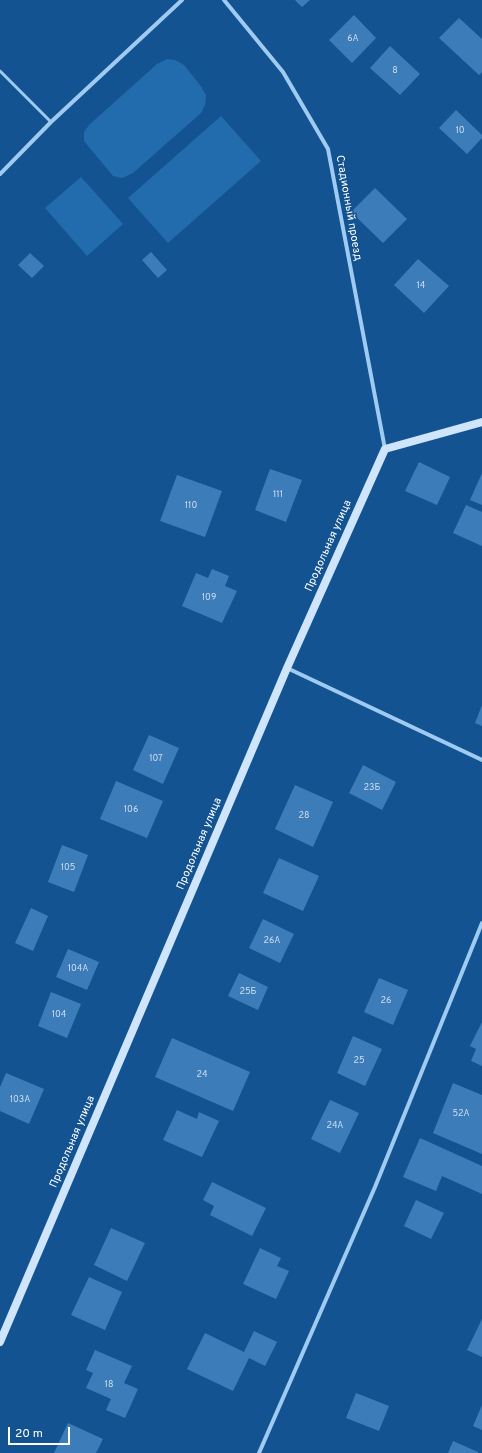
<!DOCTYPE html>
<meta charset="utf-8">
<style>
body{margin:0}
#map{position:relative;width:482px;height:1453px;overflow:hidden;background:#135391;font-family:Overpass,sans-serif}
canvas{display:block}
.scale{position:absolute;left:8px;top:1427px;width:62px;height:18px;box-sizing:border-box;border:2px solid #fff;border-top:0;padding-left:5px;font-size:12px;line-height:14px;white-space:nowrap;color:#fff;-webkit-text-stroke:3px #135391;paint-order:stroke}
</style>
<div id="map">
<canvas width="482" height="1453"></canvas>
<div class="scale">20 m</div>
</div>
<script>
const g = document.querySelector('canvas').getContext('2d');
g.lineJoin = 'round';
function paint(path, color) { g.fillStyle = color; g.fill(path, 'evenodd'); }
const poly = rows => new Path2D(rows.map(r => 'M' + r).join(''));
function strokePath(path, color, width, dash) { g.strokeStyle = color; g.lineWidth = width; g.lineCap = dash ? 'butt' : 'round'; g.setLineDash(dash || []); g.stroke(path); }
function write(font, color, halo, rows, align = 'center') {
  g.font = font + ' Overpass,sans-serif'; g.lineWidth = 3; g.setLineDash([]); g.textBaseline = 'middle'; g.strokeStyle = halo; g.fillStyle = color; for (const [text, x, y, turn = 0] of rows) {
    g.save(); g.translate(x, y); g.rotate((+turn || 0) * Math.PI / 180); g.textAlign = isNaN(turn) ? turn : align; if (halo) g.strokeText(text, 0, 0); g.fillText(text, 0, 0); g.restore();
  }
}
const green = poly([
 [167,59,175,60,184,65,200,85,206,95,205,105,201,113,133,173,122,178,113,176,84,141,84,132,89,125,157,64],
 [221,116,261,161,168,243,128,198],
 [81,177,123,224,87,256,45,208]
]);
const building = poly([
 [295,0,310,0,302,7],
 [354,15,376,38,352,63,329,40],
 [459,18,482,39,482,72,479,75,439,38],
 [390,46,420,74,400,95,370,68],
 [456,110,482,135,482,138,467,154,439,128],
 [375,188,407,219,383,243,351,212],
 [151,252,167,270,158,278,142,260],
 [30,253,44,266,32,278,18,265],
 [418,259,449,286,424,313,394,285],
 [419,462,450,477,437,505,405,491],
 [270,469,302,480,286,522,255,510],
 [482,473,482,505,470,500],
 [177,475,222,491,205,537,160,521],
 [466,505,482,512,482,546,453,533],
 [212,569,229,576,225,586,237,591,222,623,182,606,196,573,208,578],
 [482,705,482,726,475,723],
 [149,735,179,748,163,784,133,770],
 [363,765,396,782,382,810,349,793],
 [116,781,163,801,147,838,100,819],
 [295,785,333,802,313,847,275,829],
 [62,845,88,855,74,892,48,882],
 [279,858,319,876,303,911,263,893],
 [31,908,48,916,33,951,15,943],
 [263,919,294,934,280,963,249,948],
 [68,949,99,962,87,990,56,977],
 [239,973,268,987,258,1010,228,996],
 [379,978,408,990,393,1025,364,1012],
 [51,992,81,1004,67,1038,38,1026],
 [482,1022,482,1066,471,1061,476,1049,470,1046],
 [353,1036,382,1049,365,1086,337,1073],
 [172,1038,250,1072,233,1111,155,1077],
 [6,1073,44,1089,29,1124,0,1111,0,1087],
 [453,1083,482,1095,482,1154,433,1133],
 [330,1100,359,1113,340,1153,311,1139],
 [177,1110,197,1119,199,1112,219,1121,202,1157,163,1140],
 [420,1138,482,1166,482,1194,442,1176,436,1191,403,1177],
 [212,1182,266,1208,252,1236,210,1215,214,1206,203,1200],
 [416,1200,444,1213,431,1239,404,1226],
 [111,1228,145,1243,127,1281,94,1265],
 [260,1248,281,1258,277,1266,289,1271,276,1299,243,1284],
 [89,1277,122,1292,105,1330,71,1315],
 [482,1319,482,1357,467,1350],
 [254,1331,277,1342,265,1366,249,1358,233,1391,187,1369,205,1333,244,1352],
 [95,1350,132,1366,124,1383,138,1389,125,1418,106,1410,111,1399,86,1388,93,1373,86,1370],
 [356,1393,389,1406,379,1431,346,1418],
 [482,1405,482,1430,473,1426],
 [68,1423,103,1439,96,1453,54,1453],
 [453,1441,478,1452,478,1453,448,1453]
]);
const lane = poly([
 [0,71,51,122]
]);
const street = poly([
 [224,0,283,72,328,149,385,449],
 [0,174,51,122,182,0],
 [287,668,482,760],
 [259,1453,375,1187,482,923]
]);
const secondary = poly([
 [0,1342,287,668,385,449,482,422]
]);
const numberNames = [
 ["6А",353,39],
 ["8",395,71],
 ["10",460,131],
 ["14",421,286],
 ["111",278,495],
 ["110",191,506],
 ["109",209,598],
 ["107",156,759],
 ["23Б",372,788],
 ["106",131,810],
 ["28",304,816],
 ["105",68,868],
 ["26А",272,941],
 ["104А",78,969],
 ["25Б",248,992],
 ["26",386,1001],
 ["104",59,1015],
 ["25",359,1061],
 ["24",202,1075],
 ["103А",20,1100],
 ["52А",461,1114],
 ["24А",335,1126],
 ["18",109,1385]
];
const streetNames = [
 ["Стадионный проезд",348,208,80],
 ["Продольная улица",329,546,-66],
 ["Продольная улица",200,844,-67],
 ["Продольная улица",73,1142,-67]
];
paint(green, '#226cae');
paint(building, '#3c7db9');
strokePath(lane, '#9fcbf2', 3);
strokePath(street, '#9fcbf2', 4);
strokePath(secondary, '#cee5fc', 8);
write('9px', '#cedeee', null, numberNames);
write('11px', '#fff', '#135391', streetNames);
</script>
